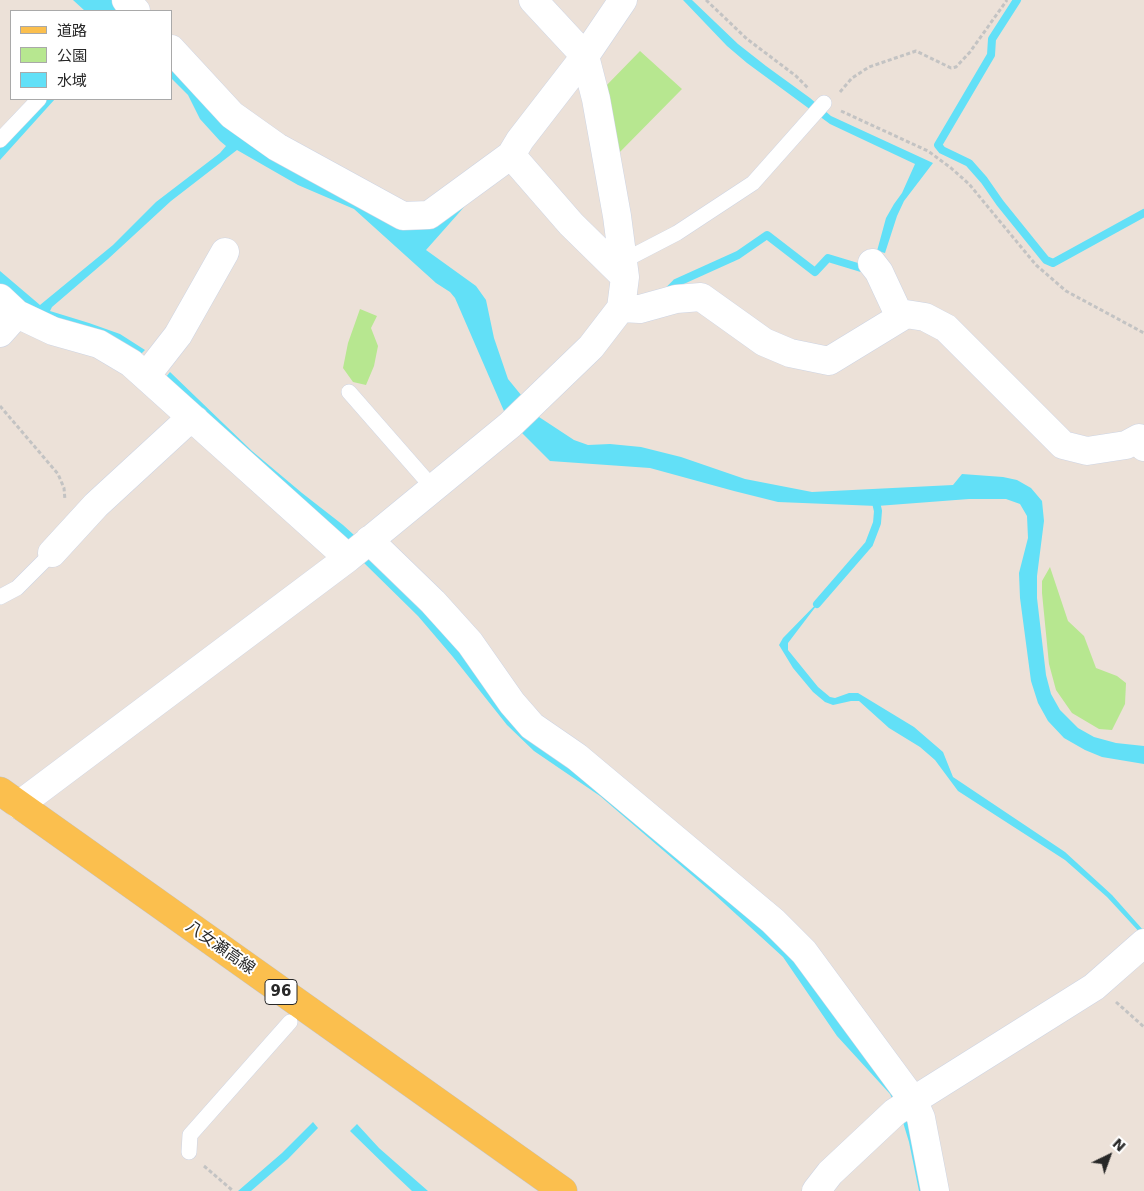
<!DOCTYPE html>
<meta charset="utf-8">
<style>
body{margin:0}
#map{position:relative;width:1144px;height:1191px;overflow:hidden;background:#ece1d8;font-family:"DejaVu Sans","Noto Sans JP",sans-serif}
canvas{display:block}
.legend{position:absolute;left:10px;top:10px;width:162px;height:90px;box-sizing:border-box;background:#fff;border:1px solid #a9a9a9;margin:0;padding:6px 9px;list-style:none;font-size:15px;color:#282828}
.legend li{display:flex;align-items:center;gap:10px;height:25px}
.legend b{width:25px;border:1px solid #a9a9a9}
.north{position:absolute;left:1084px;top:1131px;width:50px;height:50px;-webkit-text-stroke:4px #fff;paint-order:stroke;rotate:42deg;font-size:14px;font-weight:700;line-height:20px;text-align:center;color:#282828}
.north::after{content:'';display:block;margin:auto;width:18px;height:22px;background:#282828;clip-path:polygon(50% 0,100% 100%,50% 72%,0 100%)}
</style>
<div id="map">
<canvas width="1144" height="1191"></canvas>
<ul class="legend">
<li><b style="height:6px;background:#fbbf4e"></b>道路</li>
<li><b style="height:14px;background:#b7e790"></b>公園</li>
<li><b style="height:14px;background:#62e0f7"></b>水域</li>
</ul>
<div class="north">N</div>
</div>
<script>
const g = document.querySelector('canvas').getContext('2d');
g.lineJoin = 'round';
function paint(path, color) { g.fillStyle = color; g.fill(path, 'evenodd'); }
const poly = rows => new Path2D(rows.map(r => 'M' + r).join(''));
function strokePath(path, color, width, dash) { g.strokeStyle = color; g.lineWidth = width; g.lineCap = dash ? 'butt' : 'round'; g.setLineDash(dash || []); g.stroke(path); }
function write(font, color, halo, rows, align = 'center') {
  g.font = font + ' "DejaVu Sans","Noto Sans JP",sans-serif'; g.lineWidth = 4; g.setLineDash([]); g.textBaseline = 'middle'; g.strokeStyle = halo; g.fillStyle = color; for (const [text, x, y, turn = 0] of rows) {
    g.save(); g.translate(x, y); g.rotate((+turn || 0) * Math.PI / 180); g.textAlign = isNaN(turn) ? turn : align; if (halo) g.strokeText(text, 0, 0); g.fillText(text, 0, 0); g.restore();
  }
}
const green = poly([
 [640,51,682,89,616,156,602,90],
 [360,309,377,316,371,328,378,346,374,366,366,385,353,382,343,368,348,343],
 [1050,567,1068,621,1084,636,1096,668,1117,676,1126,683,1125,704,1112,730,1099,729,1072,713,1056,690,1049,664,1042,593,1042,581]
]);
const water = poly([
 [73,0,117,0,128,11,85,11],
 [683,0,692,0,738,44,766,66,810,98,831,116,933,163,904,201,897,216,885,253,877,251,886,218,894,204,902,193,915,164,830,124,747,63,727,46],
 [171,56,388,214,460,201,465,206,426,250,476,286,486,300,494,338,508,379,539,417,574,440,588,445,610,444,641,447,681,457,745,479,812,492,953,485,962,474,1003,477,1017,480,1031,488,1042,501,1044,521,1037,576,1037,598,1046,675,1051,694,1060,710,1078,728,1094,737,1116,743,1144,746,1144,764,1102,757,1085,750,1064,738,1048,721,1038,703,1031,681,1020,598,1019,573,1028,538,1027,516,1020,504,1006,499,969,499,877,506,778,502,734,491,650,468,550,461,507,418,455,298,450,292,436,283,354,209,298,185,237,150,171,201,108,259,52,307,50,311,89,323,120,334,145,350,141,354,37,317,0,284,0,271,40,305,113,245,156,202,220,153,226,146,220,141,200,119,188,95,171,78],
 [43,99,55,99,0,160,0,145],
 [170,372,252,451,302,493,343,525,376,555,489,679,765,923,903,1093,934,1191,919,1191,909,1142,902,1119,890,1094,837,1036,783,957,714,894,600,796,534,751,507,725,453,657,418,616,363,562,166,377],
 [823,597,788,643,788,650,818,687,830,697,835,698,849,693,858,693,914,727,943,752,953,777,1065,852,1112,895,1144,931,1143,936,1107,897,1065,860,958,791,935,760,920,747,889,728,859,701,851,701,833,705,825,702,813,692,793,668,779,645,783,638],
 [313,1122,318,1128,288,1159,251,1191,238,1191,282,1153],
 [357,1124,379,1148,428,1191,412,1191,394,1174,350,1131]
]);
const stream = poly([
 [1017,0,992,39,991,55,938,145,942,150,969,163,984,180,1000,203,1046,260,1053,263,1144,213],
 [668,291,676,283,738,255,767,235,815,272,828,258,861,268],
 [817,604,869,544,877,523,878,511,875,498]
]);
const path = poly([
 [706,0,747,39,796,76,809,89],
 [840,92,852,78,869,67,916,51,951,68,956,67,970,52,1007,0],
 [841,111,928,151,951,168,969,184,1036,265,1066,291,1144,333],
 [0,406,58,474,64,488,65,500],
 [1116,1002,1144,1027],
 [204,1166,232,1190,230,1191]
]);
const service = poly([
 [0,140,39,99],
 [623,261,677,233,753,183,824,103],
 [349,392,433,488],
 [0,597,17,588,52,553],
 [189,1152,190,1135,290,1022]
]);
const minor = poly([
 [126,0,136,11],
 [171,49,232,115,277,147,403,216,429,215,511,155,571,224,625,277],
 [511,155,520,140,585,56,623,0],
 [872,263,879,272,900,317],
 [0,298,17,314,53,331,99,344,131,363,348,558],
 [621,308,640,309,676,299,701,297,764,342,790,353,829,361,906,314,925,317,946,328,1063,445,1087,451,1126,445,1139,438,1144,447],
 [0,333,17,314],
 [146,376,178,335,225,252],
 [369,540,433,602,470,643,512,703,532,726,577,757,773,921,804,952,913,1100,921,1118,935,1191],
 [52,553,96,505,184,424,195,420],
 [19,805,348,558,510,425,591,347,621,308,625,277,617,216,596,99,585,56,533,0],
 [816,1191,830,1173,895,1112,1094,987,1144,943]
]);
const primary = poly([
 [0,791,563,1191]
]);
const shields = [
 [281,992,32]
];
const shieldNames = [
 ["96",281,992]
];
const streetNames = [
 ["八女瀬高線",220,948,35]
];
paint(green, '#b7e790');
paint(water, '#62e0f7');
strokePath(stream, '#62e0f7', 8);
strokePath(service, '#cdd4e3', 16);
strokePath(minor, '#cdd4e3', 29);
strokePath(primary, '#c3c3c3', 29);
strokePath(path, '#c3c3c3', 3, [4, 2.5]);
strokePath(service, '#fff', 15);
strokePath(minor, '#fff', 28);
strokePath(primary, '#fbbf4e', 28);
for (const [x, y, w] of shields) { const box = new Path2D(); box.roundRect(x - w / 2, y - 12.5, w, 25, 4); g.fillStyle = '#fff'; g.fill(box); strokePath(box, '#282828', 1); }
write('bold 15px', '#282828', null, shieldNames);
write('16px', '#282828', '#fff', streetNames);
</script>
